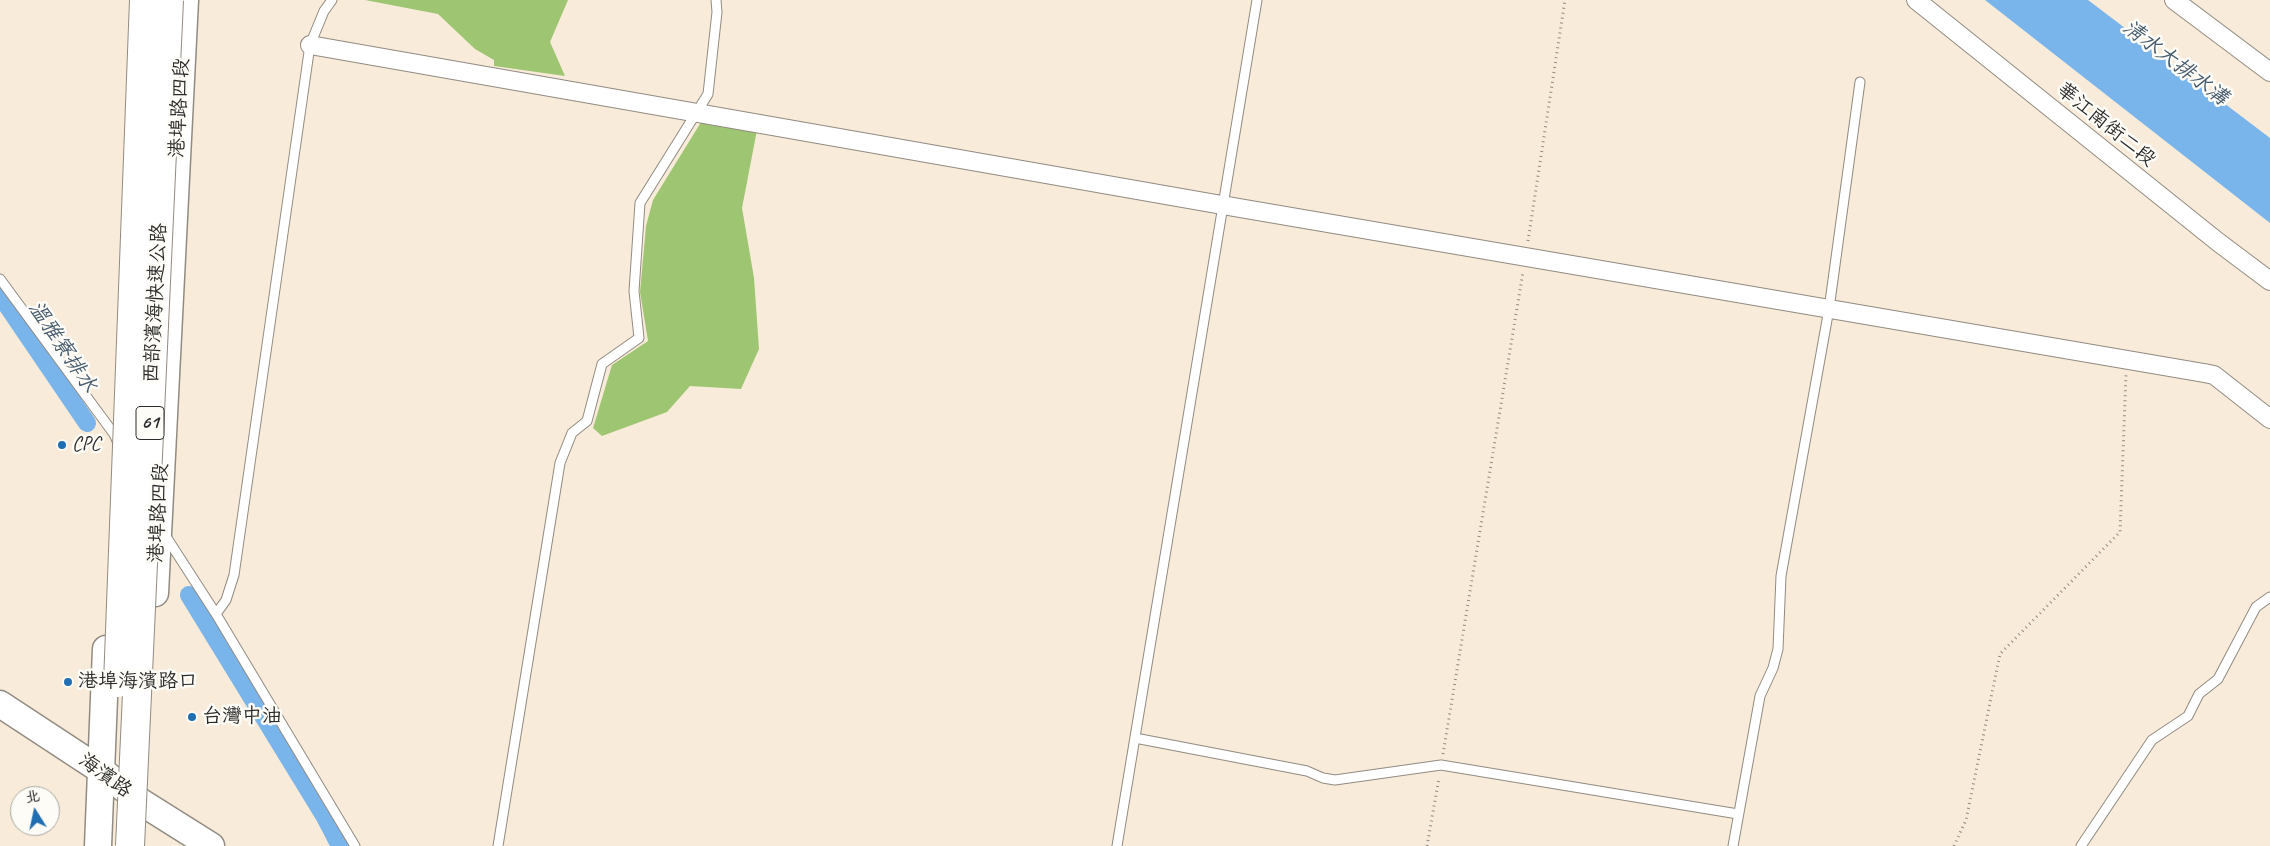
<!DOCTYPE html>
<meta charset="utf-8">
<style>
body{margin:0}
#map{position:relative;width:2270px;height:846px;overflow:hidden;background:#f8ebd9;font-family:Caveat,"LXGW WenKai TC",sans-serif}
canvas{display:block}
.north{position:absolute;left:10px;top:786px;width:50px;height:50px;box-sizing:border-box;background:#fdfcf7;border:1px solid #a9a8a5;border-radius:50%;rotate:350deg;font-size:14px;font-weight:700;line-height:20px;text-align:center;color:#2b2b2b}
.north::after{content:'';display:block;margin:auto;width:18px;height:22px;background:#1f6fb2;clip-path:polygon(50% 0,100% 100%,50% 72%,0 100%)}
</style>
<div id="map">
<canvas width="2270" height="846"></canvas>
<div class="north">北</div>
</div>
<script>
const g = document.querySelector('canvas').getContext('2d');
g.lineJoin = 'round';
function paint(path, color) { g.fillStyle = color; g.fill(path, 'evenodd'); }
const poly = rows => new Path2D(rows.map(r => 'M' + r).join(''));
function strokePath(path, color, width, dash) { g.strokeStyle = color; g.lineWidth = width; g.lineCap = dash ? 'butt' : 'round'; g.setLineDash(dash || []); g.stroke(path); }
function write(font, color, halo, rows, align = 'center') {
  g.font = font + ' Caveat,"LXGW WenKai TC",sans-serif'; g.lineWidth = 5; g.setLineDash([]); g.textBaseline = 'middle'; g.strokeStyle = halo; g.fillStyle = color; for (const [text, x, y, turn = 0] of rows) {
    g.save(); g.translate(x, y); g.rotate((+turn || 0) * Math.PI / 180); g.textAlign = isNaN(turn) ? turn : align; if (halo) g.strokeText(text, 0, 0); g.fillText(text, 0, 0); g.restore();
  }
}
const green = poly([
 [365,0,568,0,550,42,565,76,494,66,494,60,475,49,438,14],
 [703,119,757,130,742,208,754,278,759,349,741,389,690,386,667,412,602,436,593,428,612,365,648,341,640,292,646,226,653,200]
]);
const water = poly([
 [1985,0,2088,0,2270,138,2270,223]
]);
const canal = poly([
 [0,295,87,423],
 [189,595,325,817,340,846]
]);
const path = poly([
 [1528,241,1565,0],
 [1443,754,1523,272],
 [1427,846,1439,778],
 [1954,846,1966,820,2000,654,2120,532,2126,374]
]);
const lane = poly([
 [0,279,114,434,118,443],
 [165,535,216,614,355,846],
 [216,614,226,600,234,575,310,45,324,11,332,0],
 [1135,738,1307,771,1323,778,1335,780,1441,765,1738,814],
 [498,846,560,463,572,433,587,421,602,364,639,338,634,291,640,203,708,94,717,12,716,0],
 [1117,846,1257,0],
 [1733,846,1760,696,1773,668,1778,649,1781,576,1829,309,1860,82],
 [2081,846,2152,740,2188,716,2199,694,2218,679,2256,607,2270,597]
]);
const street = poly([
 [1916,0,2218,242,2270,281],
 [2174,0,2270,72],
 [310,45,1222,205,2204,373,2214,375,2270,419]
]);
const secondary = poly([
 [155,593,185,0],
 [0,704,102,771,141,802,211,846],
 [98,846,106,649]
]);
const highwayBridge = poly([
 [118,683,144,0],
 [130,846,169,0]
]);
const markers = [
 [62,445,5,"#1f6fb2"],
 [68,682,5,"#1f6fb2"],
 [192,717,5,"#1f6fb2"]
];
const shields = [
 [150,423,28]
];
const shieldNames = [
 ["61",150,423]
];
const streetNames = [
 ["港埠路四段",180,108,-87],
 ["華江南街二段",2106,125,39],
 ["西部濱海快速公路",156,303,-87],
 ["港埠路四段",159,513,-87],
 ["海濱路",105,776,36]
];
const poiNames = [
 ["CPC",72,445],
 ["港埠海濱路口",78,682],
 ["台灣中油",202,717]
];
const waterNames = [
 ["清水大排水溝",2175,63,37],
 ["溫雅寮排水",62,347,56]
];
paint(green, '#9ec571');
paint(water, '#79b4ea');
strokePath(canal, '#79b4ea', 18);
strokePath(lane, '#928b82', 11);
strokePath(street, '#928b82', 20);
strokePath(secondary, '#928b82', 29);
strokePath(path, '#928b82', 3, [1, 4]);
strokePath(lane, '#fff', 9);
strokePath(street, '#fff', 18);
strokePath(secondary, '#fff', 26);
strokePath(highwayBridge, '#928b82', 30, []);
strokePath(highwayBridge, '#fff', 28);
for (const [x, y, r, color] of markers) { const dot = new Path2D(); dot.arc(x, y, r, 0, 2 * Math.PI); g.fillStyle = color; g.fill(dot); strokePath(dot, '#fdfcf7', 2); }
for (const [x, y, w] of shields) { const box = new Path2D(); box.roundRect(x - w / 2, y - 16.5, w, 33, 4); g.fillStyle = '#fdfcf7'; g.fill(box); strokePath(box, '#2b2b2b', 1); }
write('bold 19px', '#2b2b2b', null, shieldNames);
write('20px', '#2b2b2b', '#fdfcf7', streetNames);
write('20px', '#2b2b2b', '#fdfcf7', poiNames, 'left');
write('italic 21px', '#465b6e', '#fdfcf7', waterNames);
</script>
